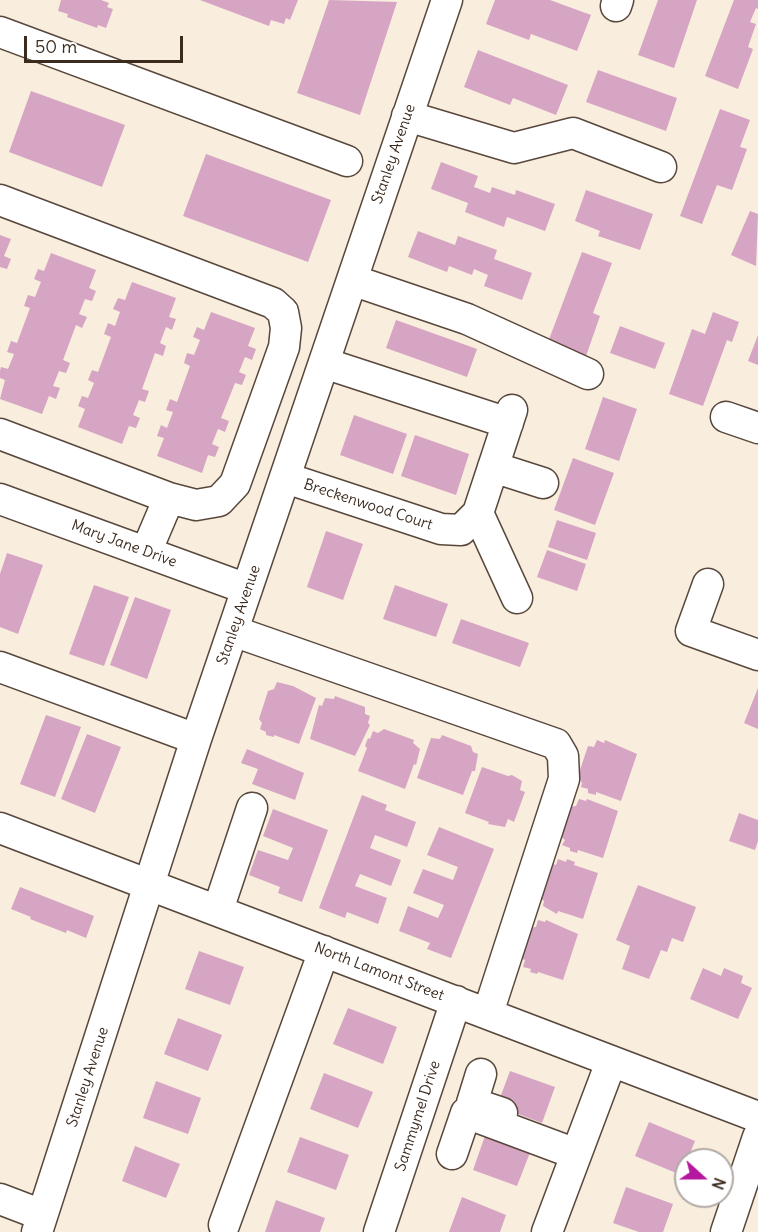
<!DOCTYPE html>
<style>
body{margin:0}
#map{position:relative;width:758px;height:1232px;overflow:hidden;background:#f9eddd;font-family:Delius,sans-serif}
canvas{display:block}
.north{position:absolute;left:674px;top:1148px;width:60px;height:60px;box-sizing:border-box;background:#fff;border:2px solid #b1aaa5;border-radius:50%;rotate:111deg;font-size:16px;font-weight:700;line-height:24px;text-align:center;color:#3b2a1e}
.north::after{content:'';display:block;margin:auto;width:21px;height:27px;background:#b5179e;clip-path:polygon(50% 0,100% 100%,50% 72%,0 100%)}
.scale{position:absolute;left:24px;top:36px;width:159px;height:27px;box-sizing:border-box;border:3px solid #3b2a1e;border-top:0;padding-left:8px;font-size:18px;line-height:21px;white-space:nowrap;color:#3b2a1e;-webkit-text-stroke:4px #fff;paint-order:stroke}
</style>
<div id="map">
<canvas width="758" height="1232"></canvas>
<div class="north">N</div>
<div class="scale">50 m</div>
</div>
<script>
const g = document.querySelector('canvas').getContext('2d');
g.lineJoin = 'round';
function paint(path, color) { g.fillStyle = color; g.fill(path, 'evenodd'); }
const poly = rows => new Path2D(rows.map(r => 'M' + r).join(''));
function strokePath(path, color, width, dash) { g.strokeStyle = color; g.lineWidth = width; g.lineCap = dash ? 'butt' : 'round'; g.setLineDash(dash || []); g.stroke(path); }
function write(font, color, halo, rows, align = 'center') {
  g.font = font + ' Delius,sans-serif'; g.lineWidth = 4.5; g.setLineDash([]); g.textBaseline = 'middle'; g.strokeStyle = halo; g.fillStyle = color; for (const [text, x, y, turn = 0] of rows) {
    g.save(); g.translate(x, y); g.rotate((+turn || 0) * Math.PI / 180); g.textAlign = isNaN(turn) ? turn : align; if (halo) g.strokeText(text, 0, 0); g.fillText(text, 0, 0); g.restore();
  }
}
const building = poly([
 [61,0,101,0,109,3,107,7,113,9,106,28,98,25,97,28,67,17,68,14,58,11],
 [200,0,298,0,290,20,286,18,284,24,271,20,269,26],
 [329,0,397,2,360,115,297,93],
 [495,0,550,0,591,15,577,51,531,34,529,40,486,24],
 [658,0,697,0,674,68,638,55],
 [734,0,758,0,758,9,756,8,750,22,756,24,748,47,753,49,738,89,705,76],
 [478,50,568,85,556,115,513,98,510,105,464,87],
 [598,70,677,98,666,131,586,102],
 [31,91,125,125,102,187,9,152],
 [720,109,750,120,740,147,747,149,732,190,717,185,702,224,680,216],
 [206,154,331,200,308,262,183,216],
 [441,162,478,176,474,187,490,193,492,187,515,195,516,190,555,204,545,231,507,217,504,227,465,212,468,203,431,189],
 [586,190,653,214,640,250,598,236,600,231,575,221],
 [750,211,758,214,756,266,731,255],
 [418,231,455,245,458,236,497,250,494,259,532,273,522,300,484,286,488,275,474,269,472,275,449,266,447,272,408,257],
 [0,235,11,239,4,256,11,259,7,269,0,267],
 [582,252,612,263,593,313,600,316,586,356,548,342],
 [51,253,96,270,89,288,96,291,92,301,85,299,79,314,87,317,82,328,76,325,63,360,70,363,66,373,59,371,53,386,60,388,56,399,49,396,42,414,0,399,5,380,0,378,0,371,1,367,8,369,14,354,7,352,11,341,17,343,30,308,24,306,28,295,35,297,41,282,34,279,38,269,44,271],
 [132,282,176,298,169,317,176,319,172,330,166,327,160,343,166,346,163,356,155,353,142,389,149,391,145,402,139,400,133,415,140,418,136,428,129,426,122,444,78,427,85,409,78,406,82,396,88,398,94,383,88,380,92,370,98,372,111,337,104,334,108,323,115,326,120,312,113,309,118,298,125,300],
 [211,312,255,328,248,346,256,349,252,360,245,357,239,372,246,375,242,385,235,383,221,418,229,421,225,432,218,429,212,444,219,447,215,457,208,455,202,473,157,456,164,438,157,436,161,425,167,428,173,412,166,410,170,399,177,402,190,366,184,363,187,353,194,355,200,340,193,337,197,327,204,330],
 [713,312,739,322,732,342,727,340,703,406,669,394,692,329,705,334],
 [396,320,477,349,467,377,386,348],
 [620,326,665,343,655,369,610,353],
 [758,335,758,365,748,361],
 [603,397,637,409,619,461,585,449],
 [354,415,407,434,393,474,340,455],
 [415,435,469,454,456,495,401,476],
 [573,458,614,473,595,525,554,510],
 [557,520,596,533,587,560,548,547],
 [326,531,363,544,343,600,307,587],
 [547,550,586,564,577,591,537,577],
 [7,553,43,565,18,634,0,627,0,574],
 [94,585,129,597,104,666,69,654],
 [395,585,448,604,436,637,383,619],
 [135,597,171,610,147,679,110,665],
 [461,619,529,643,520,667,452,643],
 [277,682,293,686,316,698,299,744,274,735,274,737,266,735,266,732,260,729,262,723,259,719,268,691,274,689],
 [758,688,758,729,744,723],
 [335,696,365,707,365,714,370,716,368,723,370,725,355,756,310,739,319,705,322,706,325,698,334,699],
 [46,715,81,727,55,797,20,784],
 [384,729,414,740,413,743,420,749,416,765,414,764,405,789,358,771,367,748,365,746,368,738,370,739,373,731,378,733],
 [87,734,121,747,95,813,61,799],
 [442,735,471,746,473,752,478,754,475,771,472,771,463,795,417,778,431,738,440,739],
 [597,740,604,743,605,740,637,754,621,801,596,792,596,795,588,793,588,789,581,787,582,783,578,776,588,746,594,747],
 [247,749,304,773,295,800,252,784,258,769,241,763],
 [482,767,508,776,512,775,522,781,520,790,525,792,514,822,508,819,505,827,488,824,489,822,465,813],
 [362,795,387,805,385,810,416,822,407,847,375,835,370,848,401,860,391,886,360,874,355,886,387,898,378,924,347,912,345,918,319,908],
 [579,799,586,801,587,799,618,811,603,858,578,850,577,853,570,851,570,848,562,845,565,840,559,835,568,807,576,806],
 [273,809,328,830,302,902,278,893,280,887,249,875,258,850,288,860,293,848,263,836],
 [739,813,758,820,758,841,755,850,729,841],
 [439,827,494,849,451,958,427,949,430,943,399,931,408,906,438,918,444,905,413,893,423,869,453,880,458,867,427,855],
 [558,859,566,862,567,859,575,862,574,865,598,873,583,919,558,911,557,914,543,906,544,901,539,896,552,864,556,865],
 [638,885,696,907,683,942,672,938,667,952,661,950,649,979,622,969,630,946,616,940],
 [20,887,94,916,86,938,67,930,66,933,30,919,31,917,11,909],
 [538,920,545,922,546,920,578,934,563,980,538,972,537,974,530,972,531,969,523,967,525,960,518,957,528,928,536,927],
 [199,951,244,967,230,1005,185,989],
 [703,968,721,976,724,968,743,976,741,983,752,988,738,1019,690,999],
 [348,1008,397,1027,383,1064,333,1044],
 [178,1018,222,1035,208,1071,164,1054],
 [510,1071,555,1087,542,1123,497,1106],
 [324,1073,373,1092,358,1128,310,1109],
 [156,1081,201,1098,188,1134,143,1118],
 [649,1122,695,1141,681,1175,635,1156],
 [486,1133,531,1150,517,1186,473,1170],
 [300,1137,349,1155,336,1190,287,1172],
 [135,1146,180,1164,166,1198,122,1181],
 [626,1187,673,1204,663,1232,639,1232,613,1223],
 [462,1197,506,1215,500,1232,449,1232],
 [276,1200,325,1218,320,1232,265,1232]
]);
const minor = poly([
 [616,6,618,0],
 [0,32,347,161],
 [407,116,514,148,573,133,661,167],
 [0,200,273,303,283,312,286,328,284,347,235,484,219,501,196,505,169,498,0,434],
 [352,280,467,319,588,374],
 [324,363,508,423],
 [726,417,758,428],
 [493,467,543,483],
 [286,478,441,529,461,530,478,513,512,410],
 [0,499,247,589],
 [478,513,517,598],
 [146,552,169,498],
 [708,584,691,631,758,655],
 [233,631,556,744,563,756,564,779,488,1013],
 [0,667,196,739],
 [0,828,758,1117],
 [218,910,252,808],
 [481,1074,472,1103,502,1113],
 [452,1154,466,1113,576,1154],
 [0,1199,42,1215],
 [224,1225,324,951],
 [37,1232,196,739,447,0],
 [379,1232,456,1001],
 [547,1232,611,1062],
 [726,1232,758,1137]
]);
const streetNames = [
 ["Stanley Avenue",394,154,-71],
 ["Breckenwood Court",368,505,18],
 ["Mary Jane Drive",124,544,20],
 ["Stanley Avenue",239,615,-71],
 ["North Lamont Street",379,972,21],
 ["Stanley Avenue",88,1077,-72],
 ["Sammymel Drive",418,1116,-72]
];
paint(building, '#d6a5c3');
strokePath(minor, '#58473b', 33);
strokePath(minor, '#fff', 30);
write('15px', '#3b2a1e', '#fff', streetNames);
</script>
